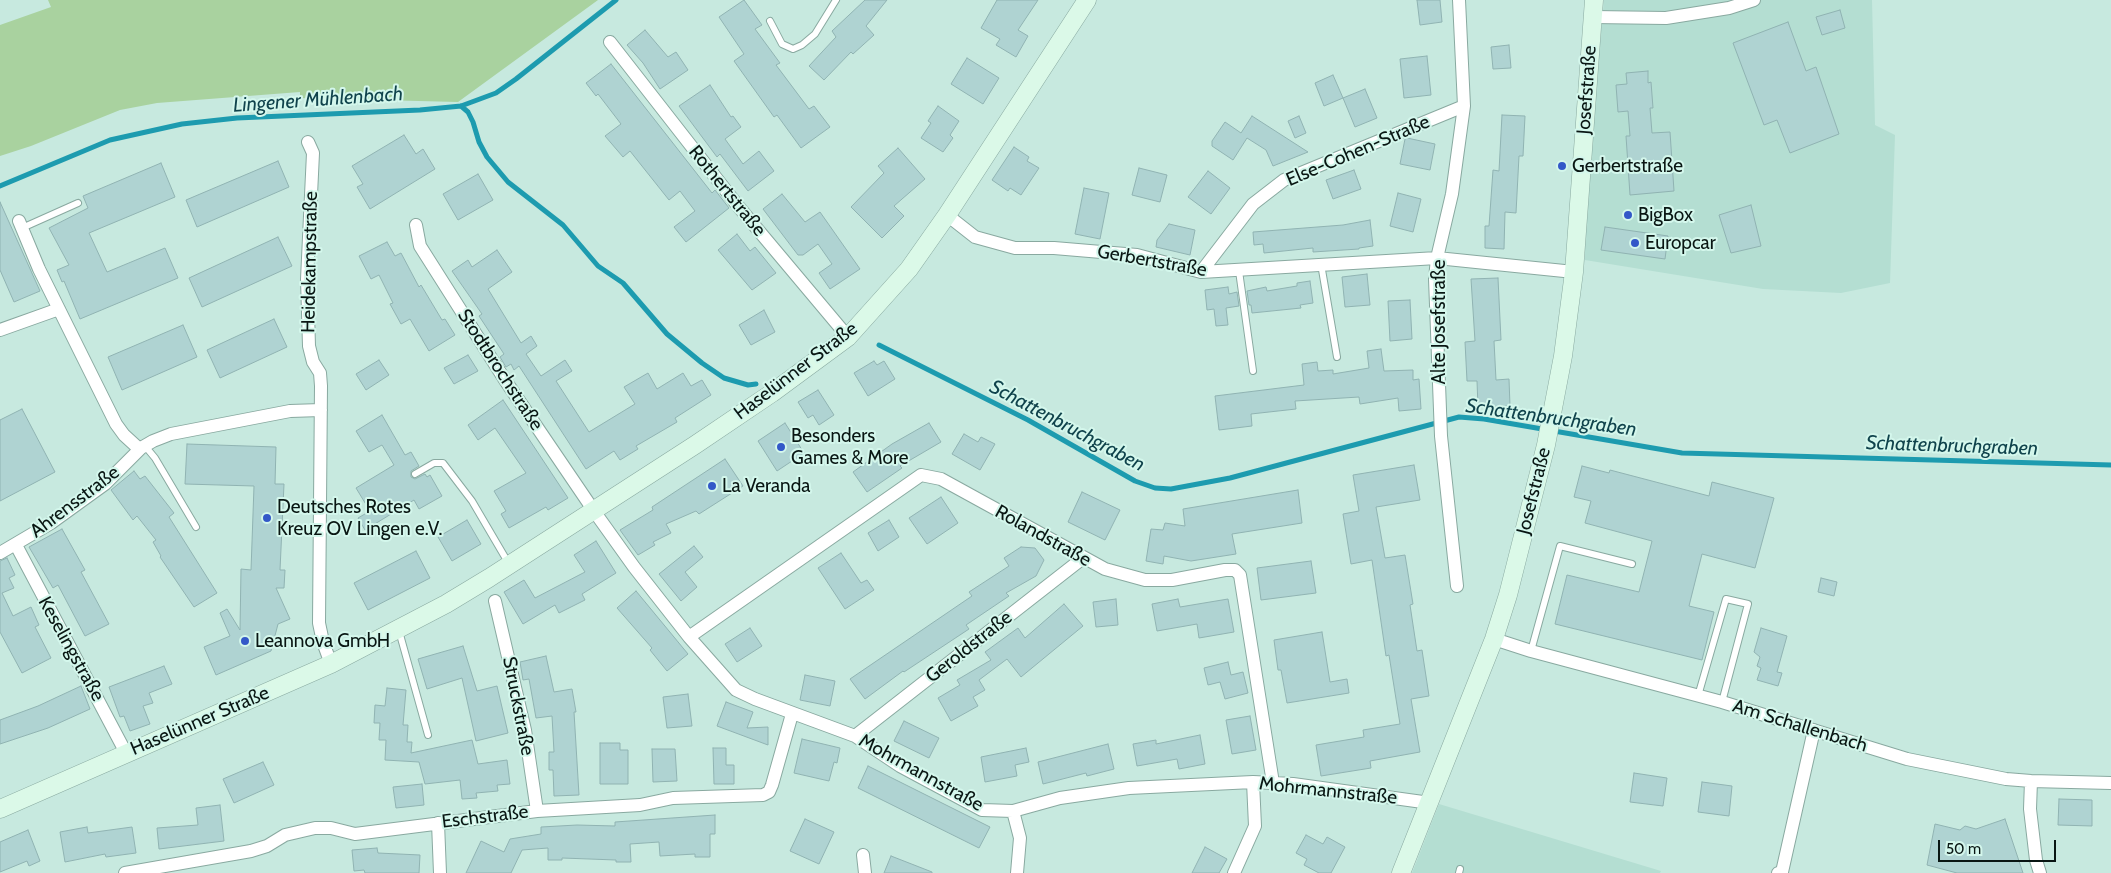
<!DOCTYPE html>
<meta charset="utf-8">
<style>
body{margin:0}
#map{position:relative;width:2111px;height:873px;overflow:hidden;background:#c7e9df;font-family:Cabin,sans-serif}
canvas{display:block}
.scale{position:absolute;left:1938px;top:840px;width:118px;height:22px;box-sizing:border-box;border:2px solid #091613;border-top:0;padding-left:6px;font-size:15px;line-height:18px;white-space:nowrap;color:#091613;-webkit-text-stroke:4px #d4f7ec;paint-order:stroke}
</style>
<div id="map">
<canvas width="2111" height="873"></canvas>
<div class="scale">50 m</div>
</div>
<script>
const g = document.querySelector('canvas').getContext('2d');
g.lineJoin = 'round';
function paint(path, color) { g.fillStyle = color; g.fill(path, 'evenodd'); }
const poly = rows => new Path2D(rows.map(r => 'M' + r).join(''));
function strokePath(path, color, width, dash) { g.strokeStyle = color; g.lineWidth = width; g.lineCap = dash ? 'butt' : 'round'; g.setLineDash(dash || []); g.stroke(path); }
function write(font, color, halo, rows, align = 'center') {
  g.font = font + ' Cabin,sans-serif'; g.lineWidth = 4; g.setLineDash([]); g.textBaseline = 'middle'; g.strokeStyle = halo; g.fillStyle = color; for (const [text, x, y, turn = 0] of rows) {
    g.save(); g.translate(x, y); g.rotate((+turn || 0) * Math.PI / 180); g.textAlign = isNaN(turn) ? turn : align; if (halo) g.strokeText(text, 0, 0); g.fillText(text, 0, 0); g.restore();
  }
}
const built = poly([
 [1604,0,1872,0,1875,125,1895,135,1890,283,1841,293,1763,289,1585,260,1585,236,1593,115],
 [1439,804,1661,871,1660,873,1412,873]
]);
const green = poly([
 [48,0,598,0,458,102,300,98,300,92,157,103,120,110,31,146,0,156,0,25,51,7]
]);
const stream = poly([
 [461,106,468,112,473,122,479,142,487,157,508,182,563,225,598,266,623,283,667,334,702,363,724,378,748,385,756,384],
 [0,186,110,140,182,124,237,118,420,110,461,106,496,93,516,79,616,0],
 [879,345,1028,420,1135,481,1155,488,1171,489,1230,478,1459,417,1484,419,1682,453,2111,465]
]);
const building = poly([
 [744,0,762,25,755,29,780,63,776,65,809,109,814,106,830,127,801,148,777,115,774,117,734,61,744,54,719,17,744,0],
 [865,0,887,0,866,26,874,35,853,54,851,52,824,80,809,66,836,37,832,31,865,0],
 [997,0,1038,0,1018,30,1028,36,1016,57,996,45,1000,39,981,28,997,0],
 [1417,0,1440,0,1442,22,1420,25,1417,0],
 [1840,10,1845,28,1822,35,1816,17,1840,10],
 [1788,22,1806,71,1816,67,1839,134,1790,153,1777,120,1764,125,1733,43,1788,22],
 [645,30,668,57,676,52,688,70,660,89,643,63,627,45,645,30],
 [1509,45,1511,68,1493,69,1491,47,1509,45],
 [1427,56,1431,95,1404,98,1400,59,1427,56],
 [967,58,999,78,983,104,951,84,967,58],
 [611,64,712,193,715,190,729,208,686,242,674,227,695,211,680,191,669,200,630,151,623,157,605,136,621,124,598,94,596,96,586,83,611,64],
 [1648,71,1648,83,1651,82,1653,108,1650,108,1652,133,1670,132,1674,191,1630,195,1626,136,1630,136,1628,111,1618,112,1616,85,1627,84,1626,73,1648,71],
 [1333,75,1343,98,1324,106,1315,83,1333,75],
 [710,85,731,117,733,116,741,127,725,139,743,164,759,151,774,171,748,191,720,154,717,157,679,106,710,85],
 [1365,89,1377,118,1355,127,1343,98,1365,89],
 [938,106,959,121,950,135,953,138,943,152,921,138,931,123,928,121,938,106],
 [1502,115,1525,116,1523,156,1519,156,1516,213,1505,212,1504,249,1485,248,1485,226,1489,226,1493,170,1499,171,1502,115],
 [1252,116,1308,152,1273,166,1266,150,1247,138,1233,160,1212,146,1212,141,1225,122,1241,133,1252,116],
 [1299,116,1306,133,1295,138,1288,121,1299,116],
 [404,135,416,154,423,149,435,169,370,209,357,187,363,184,352,166,404,135],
 [1407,138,1435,144,1430,170,1400,164,1405,139,1407,138],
 [1014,147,1029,157,1027,161,1039,168,1021,195,1010,188,1008,191,992,180,1014,147],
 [898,148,925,179,894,206,904,216,882,238,851,207,884,173,878,166,898,148],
 [278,161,289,187,197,227,186,200,278,161],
 [161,163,175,197,89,233,107,272,165,248,178,278,80,319,64,281,62,282,57,270,69,265,49,228,88,208,83,196,161,163],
 [1139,168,1167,175,1160,202,1132,195,1139,168],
 [1354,170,1361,189,1333,199,1326,180,1354,170],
 [1208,171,1230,188,1211,214,1188,197,1208,171],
 [478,174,493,200,458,220,443,194,478,174],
 [1084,188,1109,193,1100,239,1075,234,1084,188],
 [1398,193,1421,199,1413,232,1390,226,1398,193],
 [782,194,805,222,820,212,860,269,830,289,819,273,832,264,818,244,803,255,798,255,763,209,782,194],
 [0,202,40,291,14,302,0,270,0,202],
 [1751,205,1761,246,1731,253,1719,215,1751,205],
 [1370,220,1373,246,1359,248,1359,249,1313,252,1313,248,1264,253,1263,244,1254,245,1253,232,1343,225,1370,220],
 [1169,224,1195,230,1190,255,1156,247,1157,240,1169,224],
 [1605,227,1668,236,1665,259,1601,250,1605,227],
 [737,234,750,251,755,247,776,273,752,290,718,250,737,234],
 [278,237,292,266,202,307,189,278,278,237],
 [387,242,395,256,401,253,419,287,421,285,442,320,445,319,455,335,429,351,410,319,401,324,390,304,393,303,379,275,371,279,359,256,387,242],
 [497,250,512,272,488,289,521,343,531,336,537,346,526,354,541,376,565,360,572,371,556,381,589,432,635,404,624,387,648,373,657,389,683,373,691,386,702,380,711,395,675,418,677,422,636,446,638,449,620,460,614,451,586,469,519,366,514,370,511,364,506,367,500,357,504,354,479,316,482,314,452,271,468,260,472,267,497,250],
 [1367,274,1370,305,1345,307,1342,277,1367,274],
 [1498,278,1501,340,1494,341,1496,380,1509,379,1510,406,1478,407,1477,381,1467,381,1465,342,1475,341,1471,279,1498,278],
 [1310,281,1313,303,1300,305,1301,308,1252,313,1251,305,1249,305,1247,291,1266,287,1267,291,1297,286,1297,283,1310,281],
 [1228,287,1229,294,1237,292,1239,306,1226,308,1228,325,1216,326,1214,309,1207,310,1205,290,1228,287],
 [1410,300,1412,339,1390,341,1388,301,1410,300],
 [764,310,775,332,751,345,739,325,764,310],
 [274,319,287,347,220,378,207,350,274,319],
 [183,325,197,357,122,390,108,357,183,325],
 [1381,349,1384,371,1413,370,1413,380,1419,379,1421,409,1399,411,1398,398,1360,404,1359,397,1295,401,1296,409,1251,414,1252,426,1219,430,1215,396,1304,385,1302,364,1317,362,1318,371,1333,370,1333,374,1369,368,1367,351,1381,349],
 [468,355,478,371,454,384,444,368,468,355],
 [379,360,389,375,366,390,356,374,379,360],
 [874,361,877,365,884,361,895,379,868,396,854,373,874,361],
 [818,390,834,415,819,425,813,415,808,418,798,402,818,390],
 [503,400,568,498,548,510,546,507,509,528,501,514,506,511,494,491,526,473,495,428,478,440,468,425,503,400],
 [22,409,55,472,0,501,0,420,22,409],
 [382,415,405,455,411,452,419,466,411,471,411,477,415,479,425,474,427,477,430,475,442,496,419,509,414,500,365,530,358,518,370,511,356,488,394,465,382,445,369,452,356,431,382,415],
 [785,423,804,453,777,471,758,441,785,423],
 [929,423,941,442,900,466,902,468,867,492,853,472,892,444,929,423],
 [964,434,978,442,981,437,995,444,980,470,952,454,964,434],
 [187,444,276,447,275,484,284,484,280,570,285,570,284,588,276,588,290,619,278,624,271,651,216,675,204,647,230,636,220,613,227,609,240,630,241,569,251,570,254,486,185,484,187,444],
 [725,459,743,486,699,514,696,511,666,524,671,533,653,542,655,545,638,555,620,530,653,510,652,507,725,459],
 [1414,465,1420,500,1376,507,1385,558,1405,555,1413,604,1410,605,1417,651,1422,650,1429,696,1411,699,1420,752,1370,761,1371,768,1321,776,1316,745,1364,737,1363,730,1400,724,1389,655,1386,656,1372,560,1351,564,1343,514,1359,511,1353,475,1414,465],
 [1582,466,1609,473,1610,470,1709,496,1712,482,1774,498,1755,568,1702,554,1689,606,1714,612,1702,660,1555,624,1567,575,1639,592,1652,541,1585,523,1591,501,1574,497,1582,466],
 [134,471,140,479,145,476,174,513,169,517,217,593,194,607,160,557,161,556,153,542,156,540,137,516,133,520,111,490,134,471],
 [1298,490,1302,523,1232,534,1236,554,1191,561,1164,556,1163,564,1146,561,1151,529,1163,530,1165,523,1185,526,1183,509,1298,490],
 [1082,492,1120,510,1105,540,1068,522,1082,492],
 [941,497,958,523,927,544,909,518,941,497],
 [467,520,481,544,452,561,438,537,467,520],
 [889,520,899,537,878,551,868,533,889,520],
 [62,529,85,570,81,572,109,624,85,636,58,585,53,588,29,547,62,529],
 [596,541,616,573,582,594,585,600,559,613,555,605,523,624,504,592,524,580,535,598,585,572,574,555,596,541],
 [694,546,703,557,685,572,697,587,681,601,659,574,694,546],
 [1021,547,1035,548,1044,560,1036,576,1006,593,1009,596,966,625,969,629,904,672,903,671,865,699,850,679,972,596,969,592,1009,566,1004,558,1021,547],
 [416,551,430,578,368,610,354,583,416,551],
 [841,553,861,583,867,580,874,590,845,609,818,568,841,553],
 [7,558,15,575,9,578,14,588,2,593,13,616,31,607,39,625,35,627,51,658,22,673,0,632,0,561,7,558],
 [1311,561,1316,593,1261,600,1257,568,1311,561],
 [1821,578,1837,582,1834,596,1818,592,1821,578],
 [636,591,688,654,667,671,650,650,652,648,617,608,636,591],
 [1116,599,1118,625,1096,627,1093,602,1116,599],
 [1178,599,1180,607,1228,599,1234,632,1199,638,1197,624,1157,631,1152,604,1178,599],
 [1064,604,1083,626,1021,677,1007,659,979,680,985,690,973,697,978,706,951,721,938,698,960,685,957,680,991,660,985,652,1018,628,1025,638,1064,604],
 [750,628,762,646,737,662,725,644,750,628],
 [1761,628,1787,636,1777,672,1782,673,1778,686,1757,680,1761,668,1757,666,1760,657,1754,652,1761,628],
 [1322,632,1330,682,1347,679,1349,693,1287,703,1281,670,1278,670,1274,640,1322,632],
 [463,646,477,691,497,686,508,733,476,741,462,678,427,689,418,659,463,646],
 [546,656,554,692,572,689,576,712,574,712,579,795,554,796,553,770,549,770,549,752,554,752,552,716,536,718,529,679,523,680,520,662,546,656],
 [1228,662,1231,675,1243,672,1248,693,1225,699,1220,682,1208,685,1204,668,1228,662],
 [164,666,172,684,149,693,153,703,143,706,150,724,130,731,124,716,120,717,109,687,164,666],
 [805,675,835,681,830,706,800,700,805,675],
 [81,686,90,709,48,728,0,744,0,720,38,706,81,686],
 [387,688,406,690,403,725,408,725,407,742,412,742,411,753,472,740,478,764,507,760,510,784,497,785,498,791,476,793,477,798,462,799,460,780,425,784,419,762,385,760,386,740,379,740,380,723,374,723,375,705,385,706,387,688],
 [688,694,692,726,667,728,663,697,688,694],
 [726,702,753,712,747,728,768,727,768,745,717,726,726,702],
 [1250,716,1256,750,1232,754,1226,720,1250,716],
 [904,721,939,738,929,758,894,741,904,721],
 [1200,735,1205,764,1179,769,1177,759,1137,766,1133,744,1156,740,1156,744,1200,735],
 [802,739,840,748,837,763,834,762,829,781,794,773,802,739],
 [600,743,620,743,620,750,628,750,628,784,600,784,600,743],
 [1108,744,1114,769,1087,776,1086,773,1043,784,1038,762,1108,744],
 [713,748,726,748,726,765,734,765,734,784,714,784,713,748],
 [1026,748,1029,762,1015,765,1017,776,985,782,981,757,1026,748],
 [652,749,675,749,677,781,653,782,652,749],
 [263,762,274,785,234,803,223,779,263,762],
 [868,766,990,827,979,848,858,788,868,766],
 [1634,773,1667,778,1663,806,1630,802,1634,773],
 [1702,782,1732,786,1729,816,1698,812,1702,782],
 [422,784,424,805,396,808,393,787,422,784],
 [2059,799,2092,800,2092,826,2058,825,2059,799],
 [220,805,224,841,159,849,157,828,198,825,196,808,220,805],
 [715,815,715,834,710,834,710,857,695,857,695,854,660,856,659,842,630,844,631,862,616,862,616,860,562,858,562,860,548,860,548,848,522,850,511,873,466,873,481,841,504,852,510,839,541,834,541,827,577,825,615,826,615,822,715,815],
 [805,819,834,832,819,864,790,851,805,819],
 [2005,819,2023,873,1957,873,1927,865,1935,824,1960,830,1965,826,1976,829,2005,819],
 [87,827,88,833,132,827,136,853,106,857,105,854,65,862,60,832,87,827],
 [28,830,40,861,29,866,27,861,0,872,0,842,28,830],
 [1306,835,1323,844,1327,837,1345,847,1331,873,1319,873,1304,865,1307,859,1296,853,1306,835],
 [1205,847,1227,859,1219,873,1192,873,1205,847],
 [377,848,378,853,420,855,419,873,365,873,364,870,354,871,352,850,377,848],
 [891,856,932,872,932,873,884,873,891,856]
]);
const lane = poly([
 [770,21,782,44,793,49,802,45,815,34,836,0],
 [22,228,78,203],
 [1321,264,1337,357],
 [1239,271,1253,371],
 [145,446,155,458,196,527],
 [415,474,434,463,443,463,472,501,509,564],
 [399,631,428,735],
 [1531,651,1560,546,1632,564],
 [1698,696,1726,599,1748,604,1722,702],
 [1459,873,1460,869]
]);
const street = poly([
 [1593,17,1666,18,1729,8,1754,0],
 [610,42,738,206,848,337],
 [308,142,313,153,307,279,309,346,313,362,320,373,321,386,319,623,323,642,331,664],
 [947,215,975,237,1015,248,1054,248,1137,255,1201,272,1437,258,1574,272],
 [19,221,39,269,116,424,124,435,136,446,141,448],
 [416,225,420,246,505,380,594,511,634,567,689,637,736,690,755,699,855,736,900,766,982,810,1013,811,1060,798,1129,788,1253,782,1293,784,1430,803],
 [1201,272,1253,204,1284,180,1464,106],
 [0,330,59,309],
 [16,545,126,753],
 [0,553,51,523,105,484,141,448,153,441,171,434,290,411,321,410],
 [1457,586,1441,436,1435,279,1437,258,1452,194,1464,106,1459,0],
 [495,601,525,730,537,811],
 [689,637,921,475,941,479,1105,569,1145,580,1172,580,1225,570,1235,570,1240,575,1273,783],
 [1494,639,1531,651,1722,702,1907,759,2006,779,2031,781,2111,783],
 [855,736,1083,558],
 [2031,781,2030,809,2036,860,2040,873],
 [1013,811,1020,838,1017,873],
 [438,823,440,873],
 [863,855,865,873],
 [125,873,251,851,267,846,285,835,315,828,331,828,355,834,537,811,640,805,673,798,763,795,769,792,772,785,792,714],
 [1234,873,1255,826,1253,782],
 [1778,873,1782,872,1814,730]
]);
const secondary = poly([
 [0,809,331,664,446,604,489,578,695,445,772,393,848,337,909,269,947,215,1087,0],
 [1401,873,1494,639,1508,595,1546,445,1563,356,1574,272,1594,0]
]);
const markers = [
 [1562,166,5,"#3358c8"],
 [1628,215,5,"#3358c8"],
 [1635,243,5,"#3358c8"],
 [781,447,5,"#3358c8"],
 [712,486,5,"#3358c8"],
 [267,518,5,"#3358c8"],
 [245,641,5,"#3358c8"]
];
const streetNames = [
 ["Josefstraße",1587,90,-86],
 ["Else-Cohen-Straße",1358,151,-23],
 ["Rothertstraße",727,191,51],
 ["Gerbertstraße",1152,261,10],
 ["Heidekampstraße",310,262,-89],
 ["Alte Josefstraße",1439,322,-90],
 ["Stodtbrochstraße",500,370,57],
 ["Haselünner Straße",796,371,-37],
 ["Josefstraße",1534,491,-76],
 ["Ahrensstraße",75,502,-37],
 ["Rolandstraße",1043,536,29],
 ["Geroldstraße",969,647,-38],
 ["Keselingstraße",71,649,61],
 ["Struckstraße",518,706,79],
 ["Haselünner Straße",200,721,-23],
 ["Am Schallenbach",1800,726,17],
 ["Mohrmannstraße",921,773,29],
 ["Mohrmannstraße",1328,791,6],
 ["Eschstraße",485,817,-7]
];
const poiNames = [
 ["Gerbertstraße",1572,166],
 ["BigBox",1638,215],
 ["Europcar",1645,243],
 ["Besonders",791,436],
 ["Games & More",791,458],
 ["La Veranda",722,486],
 ["Deutsches Rotes",277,507],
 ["Kreuz OV Lingen e.V.",277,529],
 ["Leannova GmbH",255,641]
];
const waterNames = [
 ["Lingener Mühlenbach",318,100,-4],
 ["Schattenbruchgraben",1551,418,8],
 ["Schattenbruchgraben",1067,426,28],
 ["Schattenbruchgraben",1952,446,2]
];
paint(built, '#b4ded2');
paint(green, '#a9d29f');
strokePath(stream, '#1d9baf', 5);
paint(building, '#afd3d2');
strokePath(building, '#90b3b2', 1);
strokePath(lane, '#89a9a0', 8);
strokePath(street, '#89a9a0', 14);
strokePath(secondary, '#89a9a0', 19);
strokePath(lane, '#fff', 6);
strokePath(street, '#fff', 12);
strokePath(secondary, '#dbf9e8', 18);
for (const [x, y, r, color] of markers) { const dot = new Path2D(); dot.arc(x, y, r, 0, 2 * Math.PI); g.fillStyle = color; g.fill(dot); strokePath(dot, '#d4f7ec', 2); }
write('19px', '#091613', '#d4f7ec', streetNames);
write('19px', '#091613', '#d4f7ec', poiNames, 'left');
write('italic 20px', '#10434c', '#d4f7ec', waterNames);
</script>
